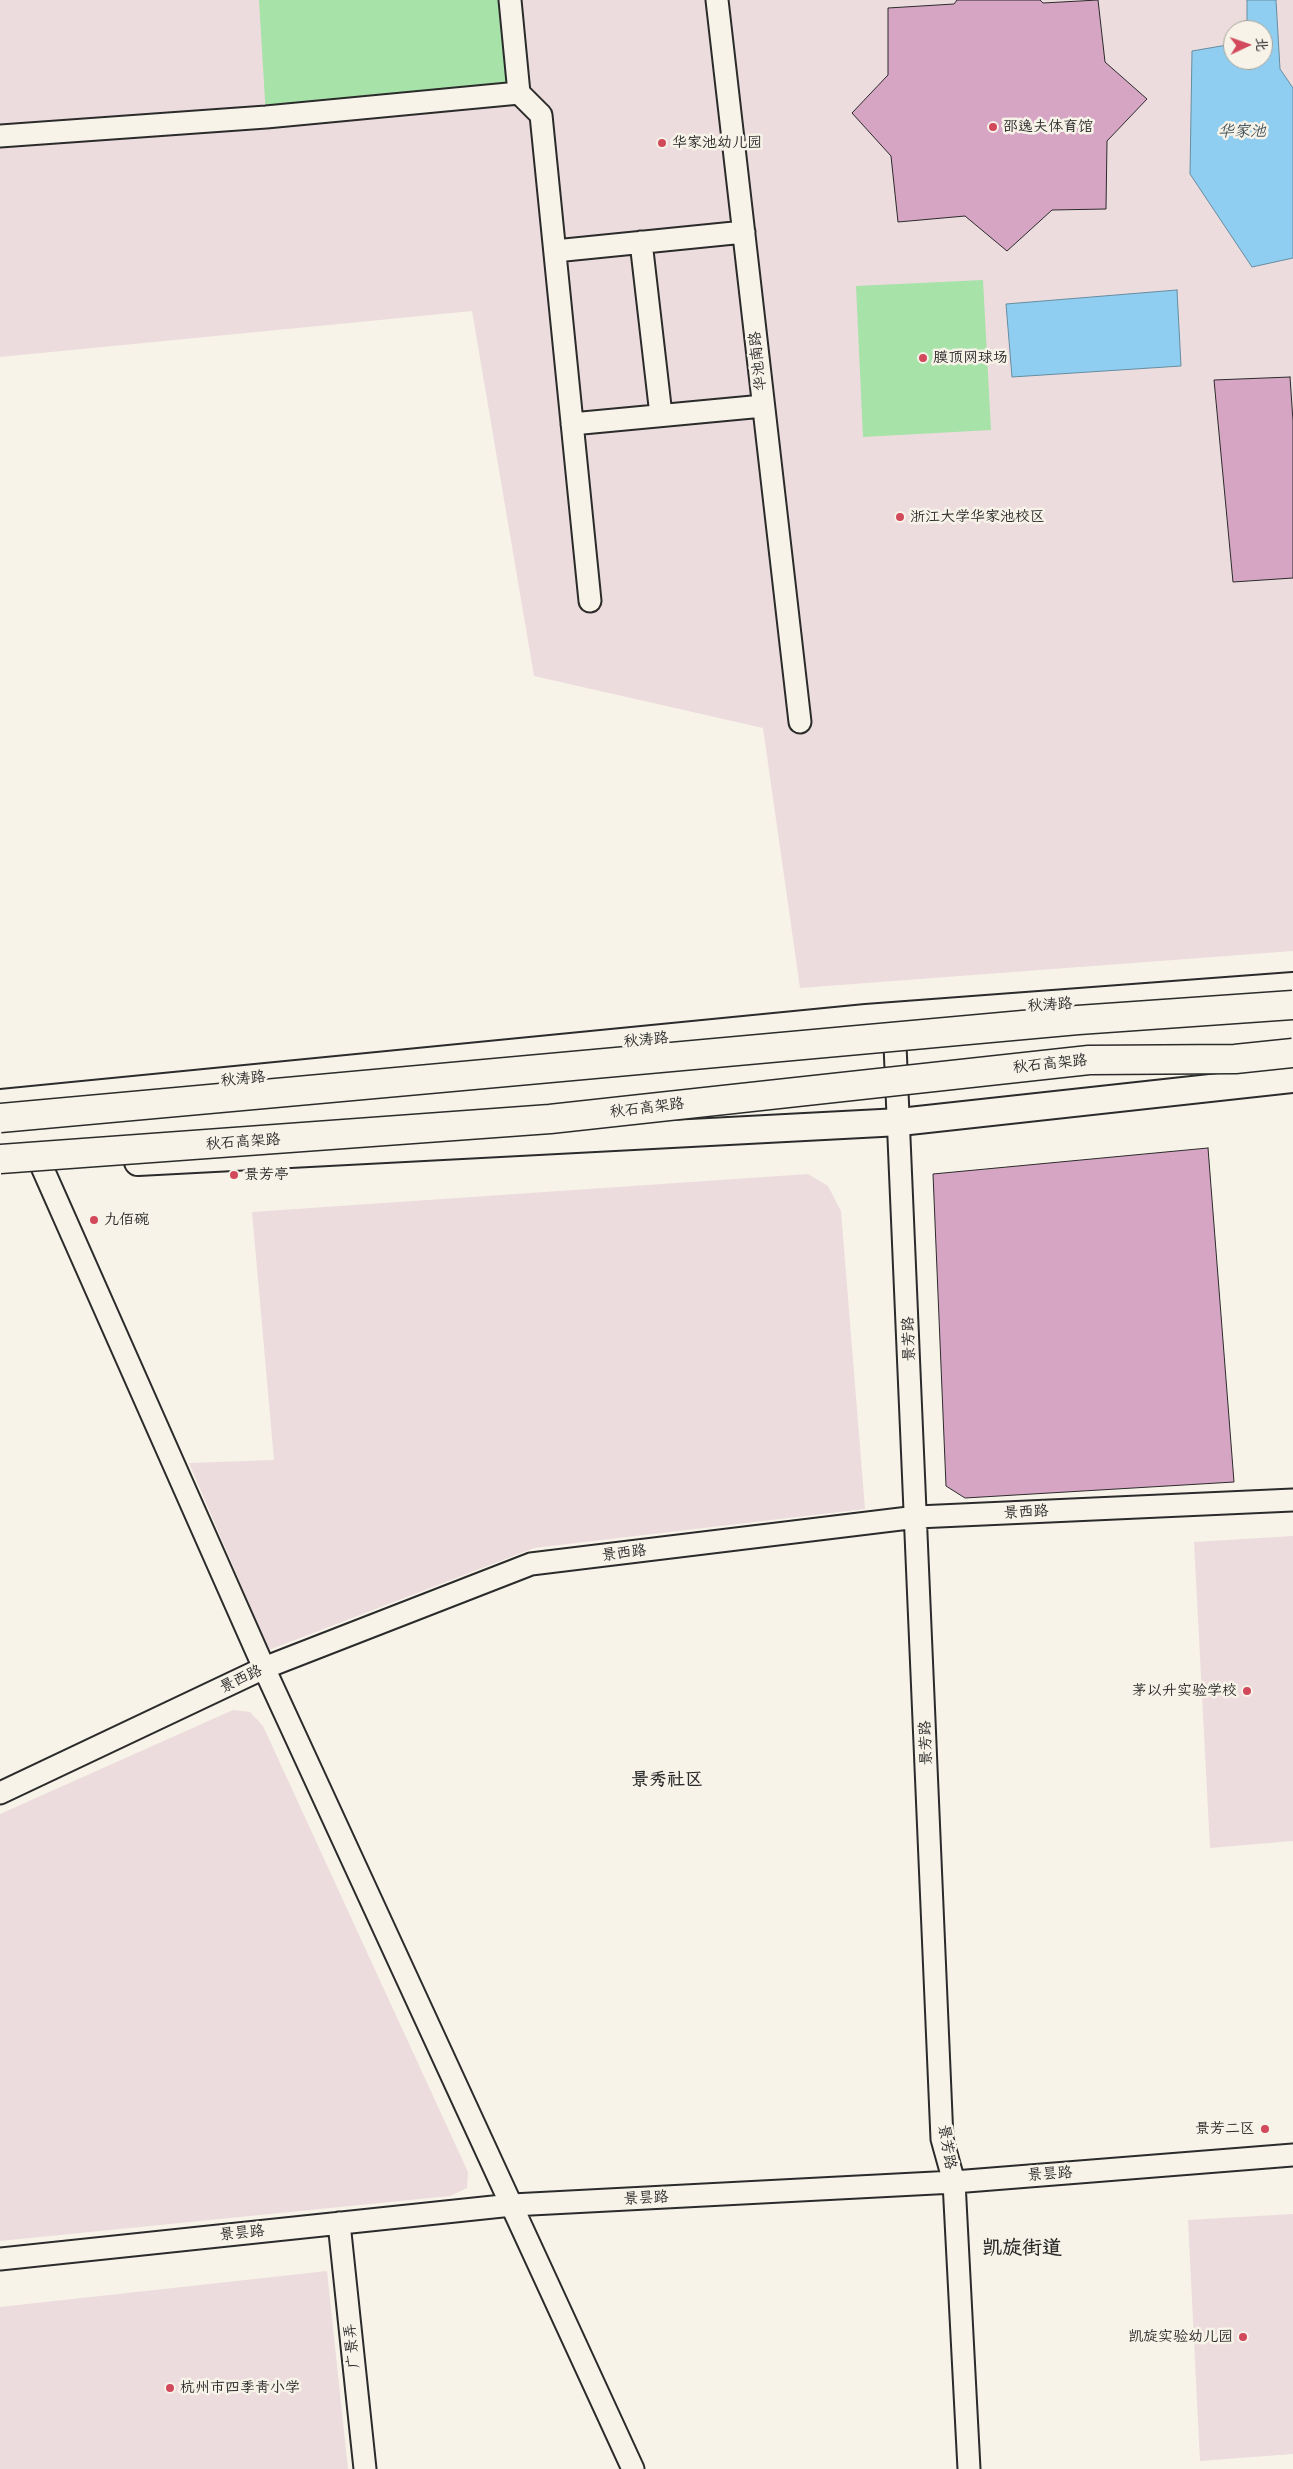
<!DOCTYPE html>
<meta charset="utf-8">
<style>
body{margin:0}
#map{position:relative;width:1293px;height:2469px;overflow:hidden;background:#f7f3e8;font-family:Delius,"LXGW WenKai TC",sans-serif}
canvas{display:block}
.north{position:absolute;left:1223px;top:20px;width:50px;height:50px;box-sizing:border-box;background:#f7f3e8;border:1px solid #a5a39c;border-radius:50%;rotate:87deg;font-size:14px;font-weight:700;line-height:20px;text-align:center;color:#2b2b2b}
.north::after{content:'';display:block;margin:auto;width:18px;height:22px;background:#d1495b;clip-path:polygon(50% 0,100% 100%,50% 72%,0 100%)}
</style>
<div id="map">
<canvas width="1293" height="2469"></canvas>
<div class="north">北</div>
</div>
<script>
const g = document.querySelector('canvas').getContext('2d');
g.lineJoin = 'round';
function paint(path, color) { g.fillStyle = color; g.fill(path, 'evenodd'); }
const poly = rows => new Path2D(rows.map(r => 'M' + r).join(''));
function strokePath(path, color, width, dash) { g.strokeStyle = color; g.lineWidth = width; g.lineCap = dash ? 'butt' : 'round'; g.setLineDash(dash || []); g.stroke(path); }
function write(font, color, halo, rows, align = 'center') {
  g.font = font + ' Delius,"LXGW WenKai TC",sans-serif'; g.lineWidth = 5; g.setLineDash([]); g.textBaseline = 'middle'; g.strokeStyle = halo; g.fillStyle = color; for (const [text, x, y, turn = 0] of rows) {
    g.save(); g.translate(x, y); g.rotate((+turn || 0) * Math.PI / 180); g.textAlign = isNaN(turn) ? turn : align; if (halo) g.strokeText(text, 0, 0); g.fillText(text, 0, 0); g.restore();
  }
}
const built = poly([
 [0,0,1293,0,1293,951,800,988,763,728,534,676,472,311,0,357],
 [1233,30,1263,30,1263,60,1233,60],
 [808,1174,828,1186,841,1211,865,1509,534,1548,269,1650,189,1463,274,1460,252,1212],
 [1293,1536,1293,1841,1210,1848,1194,1542],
 [233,1710,250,1712,263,1726,468,2172,467,2188,450,2196,0,2241,0,1814],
 [1293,2214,1293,2454,1200,2461,1188,2220],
 [327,2271,348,2469,0,2469,0,2307]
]);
const green = poly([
 [259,0,510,0,519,93,266,117],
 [983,280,991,430,863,437,856,286]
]);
const water = poly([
 [1247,0,1276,0,1280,69,1293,88,1293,258,1252,267,1190,174,1192,51,1233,44,1233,60,1263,60,1263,30,1247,30,1247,0],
 [1177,290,1181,366,1012,377,1006,304,1177,290]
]);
const building = poly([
 [957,0,1040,0,1043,3,1098,0,1105,62,1147,99,1107,141,1106,209,1052,210,1007,251,965,216,898,222,891,156,852,113,888,75,888,8,954,4,957,0],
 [1290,377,1293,421,1293,578,1233,582,1214,380,1290,377],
 [1208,1148,1234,1482,965,1498,946,1486,933,1174,1208,1148]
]);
const minor = poly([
 [510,0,519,93,541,115,590,601],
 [717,0,800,722],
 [0,136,266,117,519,93],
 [641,242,661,415],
 [555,251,744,232],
 [572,424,763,406],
 [894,1022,942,2139,954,2182,969,2469],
 [42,1167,264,1668,633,2469],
 [0,1793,264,1668,531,1564,917,1517,1293,1500],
 [339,2223,365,2469],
 [0,2259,512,2205,954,2182,1293,2155]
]);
const major = poly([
 [0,1103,866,1018,1293,986],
 [138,1162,900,1122,1293,1079]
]);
const highwayBridge = poly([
 [0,1118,1078,1020,1293,1005],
 [0,1159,550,1119,1089,1060,1235,1059,1293,1053]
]);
const markers = [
 [993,127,5,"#d1495b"],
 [662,143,5,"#d1495b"],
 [923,358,5,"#d1495b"],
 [900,517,5,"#d1495b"],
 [234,1175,5,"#d1495b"],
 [94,1220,5,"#d1495b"],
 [1247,1691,5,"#d1495b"],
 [1265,2129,5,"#d1495b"],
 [1243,2337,5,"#d1495b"],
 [170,2388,5,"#d1495b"]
];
const poiNames = [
 ["邵逸夫体育馆",1003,127],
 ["华家池幼儿园",672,143],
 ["膜顶网球场",933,358],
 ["浙江大学华家池校区",910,517],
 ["景芳亭",244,1175],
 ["九佰碗",104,1220],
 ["茅以升实验学校",1237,1691,"right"],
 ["景芳二区",1255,2129,"right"],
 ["凯旋实验幼儿园",1233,2337,"right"],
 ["杭州市四季青小学",180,2388]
];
const streetNames = [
 ["华池南路",758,361,-96],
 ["秋涛路",1050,1005,-4],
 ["秋涛路",646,1040,-6],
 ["秋石高架路",1050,1064,-6],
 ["秋涛路",243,1079,-6],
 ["秋石高架路",647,1108,-7],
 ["秋石高架路",243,1142,-4],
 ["景芳路",909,1339,-92],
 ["景西路",1026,1512,-3],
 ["景西路",624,1553,-7],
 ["景西路",241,1679,-25],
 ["景芳路",926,1743,-92],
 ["景芳路",947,2147,80],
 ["景昙路",1050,2174,-4],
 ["景昙路",646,2198,-3],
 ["景昙路",242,2233,-6],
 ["广景弄",352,2346,-96]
];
const waterNames = [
 ["华家池",1242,131]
];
const quarterNames = [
 ["景秀社区",667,1780]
];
const districtNames = [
 ["凯旋街道",1022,2248]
];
paint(built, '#eddcdd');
paint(green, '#a7e2a9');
paint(water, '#8fcef0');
strokePath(water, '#678da1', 1);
paint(building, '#d6a5c4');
strokePath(building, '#2b2b2b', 1);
strokePath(minor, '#2b2b2b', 25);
strokePath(major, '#2b2b2b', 30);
strokePath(minor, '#f7f3e8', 21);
strokePath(major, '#f7f3e8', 26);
strokePath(highwayBridge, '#2b2b2b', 31, []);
strokePath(highwayBridge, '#f7f3e8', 28);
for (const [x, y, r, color] of markers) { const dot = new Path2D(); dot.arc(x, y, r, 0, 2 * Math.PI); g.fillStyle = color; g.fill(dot); strokePath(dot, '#f7f3e8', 2); }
write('15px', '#2b2b2b', '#f7f3e8', poiNames, 'left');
write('15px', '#2b2b2b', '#f7f3e8', streetNames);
write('italic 16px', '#44545c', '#f7f3e8', waterNames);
write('bold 18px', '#2b2b2b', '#f7f3e8', quarterNames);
write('bold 20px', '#2b2b2b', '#f7f3e8', districtNames);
</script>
